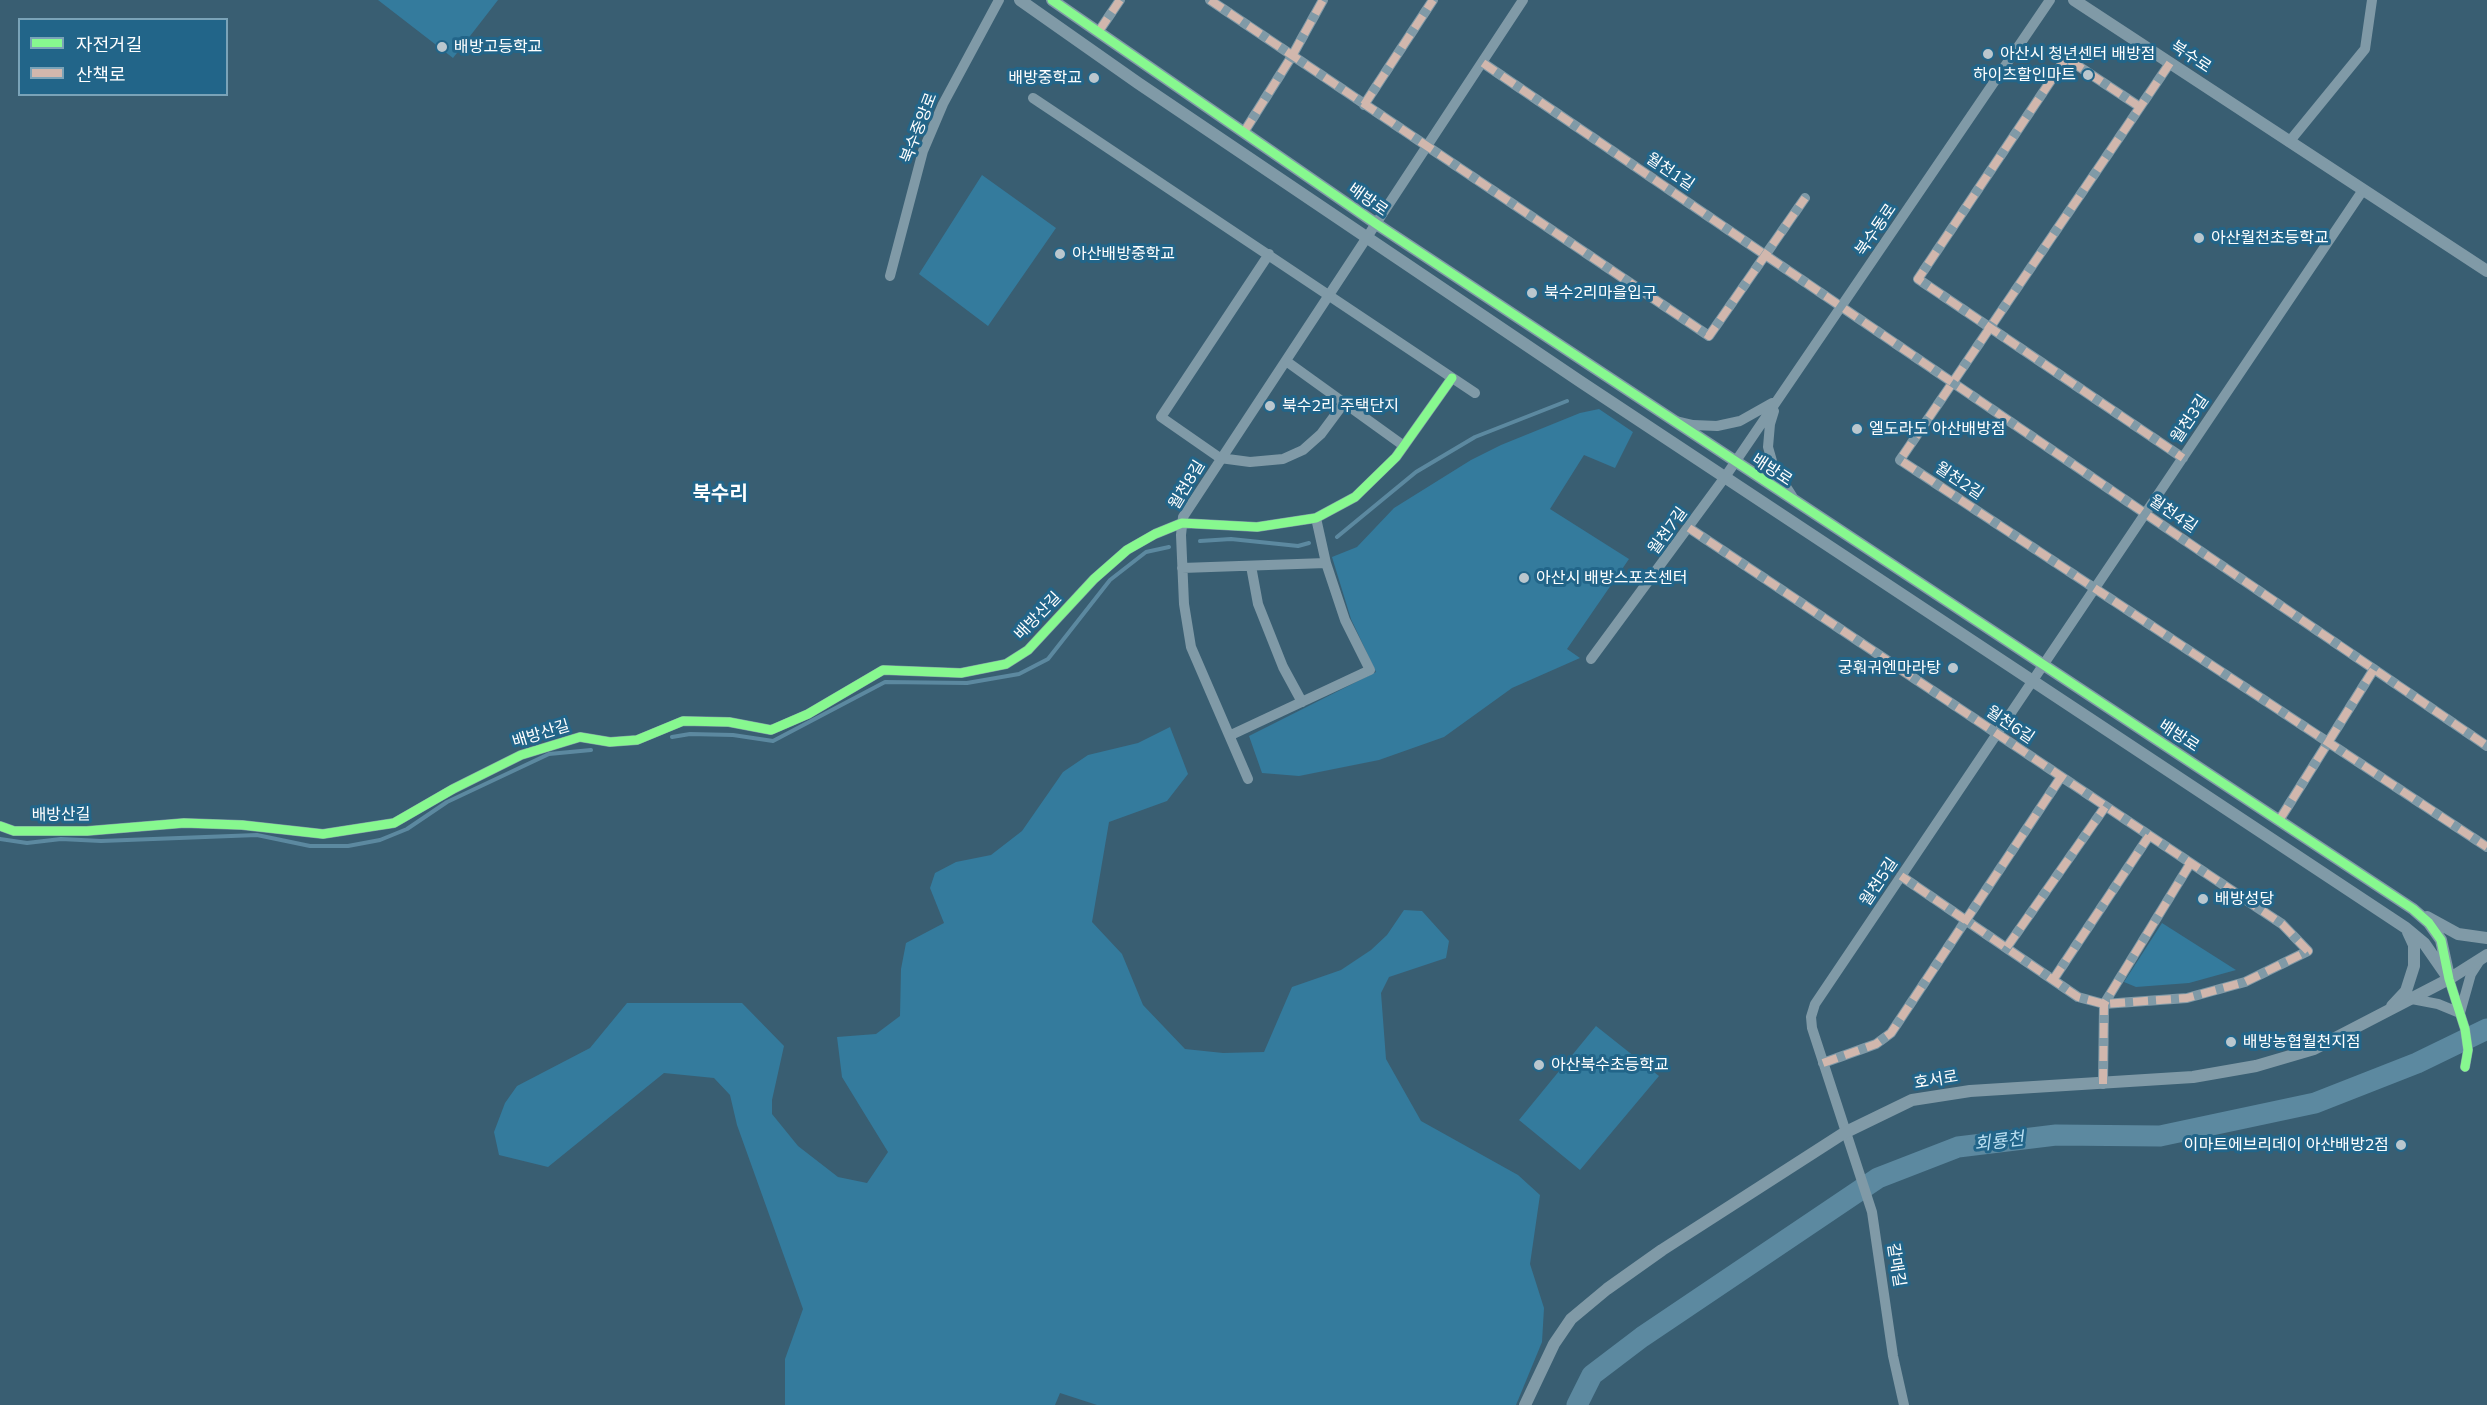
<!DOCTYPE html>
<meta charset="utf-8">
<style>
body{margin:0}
#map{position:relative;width:2487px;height:1405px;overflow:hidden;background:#395e72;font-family:Mulish,"Noto Sans KR",sans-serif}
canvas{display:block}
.legend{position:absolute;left:18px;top:18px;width:210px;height:78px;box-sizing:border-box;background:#226589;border:2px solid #7aa3b8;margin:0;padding:8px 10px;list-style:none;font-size:18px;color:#fff}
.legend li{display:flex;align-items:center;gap:12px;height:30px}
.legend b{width:30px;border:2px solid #7aa3b8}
</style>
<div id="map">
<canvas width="2487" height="1405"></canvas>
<ul class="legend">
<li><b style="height:8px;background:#87f88f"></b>자전거길</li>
<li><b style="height:8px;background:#d1b7ad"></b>산책로</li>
</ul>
</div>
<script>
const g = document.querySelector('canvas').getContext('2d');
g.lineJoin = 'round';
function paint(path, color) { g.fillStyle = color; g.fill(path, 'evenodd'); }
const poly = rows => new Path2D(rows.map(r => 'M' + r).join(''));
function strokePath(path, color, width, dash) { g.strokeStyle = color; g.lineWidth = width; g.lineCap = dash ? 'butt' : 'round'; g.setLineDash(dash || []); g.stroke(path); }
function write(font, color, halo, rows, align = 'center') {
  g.font = font + ' Mulish,"Noto Sans KR",sans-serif'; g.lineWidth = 6; g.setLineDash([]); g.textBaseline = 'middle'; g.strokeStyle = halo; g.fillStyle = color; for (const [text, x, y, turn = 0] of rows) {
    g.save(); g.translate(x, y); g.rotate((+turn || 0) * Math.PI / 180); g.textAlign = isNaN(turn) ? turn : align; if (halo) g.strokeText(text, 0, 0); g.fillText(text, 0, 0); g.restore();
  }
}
const green = poly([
 [378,0,498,0,453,58],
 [982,175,1056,228,988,326,919,274],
 [1599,409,1633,432,1615,468,1584,455,1550,509,1629,559,1567,649,1580,658,1512,688,1444,737,1379,760,1299,776,1262,773,1249,736,1376,672,1351,619,1332,557,1357,547,1394,508,1471,460,1501,445,1580,413],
 [1170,727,1188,774,1167,801,1109,822,1092,922,1122,954,1143,1005,1185,1049,1223,1053,1264,1052,1292,987,1341,970,1371,950,1387,935,1404,910,1422,911,1449,941,1446,958,1389,977,1381,993,1386,1059,1421,1121,1518,1175,1540,1195,1530,1264,1544,1308,1542,1342,1516,1405,1097,1405,1060,1393,1055,1405,785,1405,785,1359,803,1309,737,1125,730,1095,714,1078,664,1073,548,1167,499,1155,494,1132,505,1103,517,1086,590,1048,627,1003,742,1003,784,1046,772,1100,772,1114,798,1146,838,1177,867,1183,888,1152,842,1077,837,1037,876,1034,900,1016,901,969,906,943,944,923,930,888,935,873,956,862,991,855,1022,831,1063,772,1088,755,1138,743],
 [2162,923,2236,970,2189,983,2136,987,2124,982],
 [1596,1026,1659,1076,1580,1170,1519,1120]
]);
const stream = poly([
 [1337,537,1416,472,1475,437,1567,401],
 [1200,541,1231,539,1298,546,1309,543],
 [672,737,690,734,733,735,773,741,885,682,967,683,1019,674,1048,659,1110,580,1146,552,1169,547],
 [0,839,27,843,61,839,101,841,257,835,310,846,348,846,380,840,407,829,447,802,549,754,591,750]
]);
const river = poly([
 [1577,1405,1592,1375,1642,1337,1878,1178,1958,1147,2056,1135,2160,1136,2315,1103,2417,1063,2487,1029]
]);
const minor = poly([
 [1210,0,1709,336,1805,198],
 [1099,31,1120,0],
 [1483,63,2487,746],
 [2170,63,1900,460,2487,847],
 [1033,98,1475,393],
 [1364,105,1433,0],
 [2140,107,2066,58,1918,279,2183,458],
 [1244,132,1292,56,1323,0],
 [2289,142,2365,49,2372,0],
 [1269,254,1161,417,1220,458,1250,462,1283,459,1303,450,1321,434,1344,403],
 [890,276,923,151,943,104,999,0],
 [1286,361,1404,446],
 [1774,411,1770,424,1768,447,1774,468,1792,496],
 [1676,421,1693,425,1717,426,1740,421,1772,403],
 [1689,528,2282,924,2308,951,2245,982,2187,998,2104,1004,2078,997,1901,876],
 [1251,566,1258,604,1283,667,1302,702],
 [1182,568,1326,563],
 [1591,659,1725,477,2050,0],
 [1231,735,1370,670,1345,620,1326,563,1316,518],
 [1248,779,1191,647,1184,604,1181,535,1183,517,1523,0],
 [2280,819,2374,669],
 [0,826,14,831,87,831,184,823,242,825,323,834,394,823,453,789,521,755,580,737,610,742,637,740,683,721,729,722,771,730,808,714,883,670,961,673,1006,664,1028,650,1094,579,1127,550,1155,534,1182,523,1257,527,1316,518,1355,497,1396,457,1452,378],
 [2007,947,2105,807],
 [2449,979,2465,1029,2468,1050,2465,1067],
 [2053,980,2149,836],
 [2412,999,2438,1004,2460,1013,2471,974,2480,960],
 [1823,1063,1876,1044,1891,1033,2061,777],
 [2103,1084,2104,1004,2190,864],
 [1904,1405,1893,1356,1872,1212,1812,1028,1811,1017,1815,1004,2363,190]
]);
const tertiary = poly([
 [1020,0,1138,83,1581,382,2406,928,2424,943,2449,979],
 [1052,0,1378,225,2413,909,2429,923,2441,940,2448,972],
 [2074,0,2487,271],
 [2427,917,2458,934,2487,938],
 [2392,1006,2406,991,2414,966,2414,945,2408,932],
 [1525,1405,1554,1344,1571,1319,1607,1289,1662,1250,1844,1133,1912,1100,1970,1091,2193,1077,2256,1066,2314,1049,2449,979,2487,955]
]);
const quiet = poly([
 [1210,0,1709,336,1805,198],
 [1099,31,1120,0],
 [1483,63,2487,746],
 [2170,63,1900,460,2487,847],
 [1364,105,1433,0],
 [2140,107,2066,58,1918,279,2183,458],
 [1244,132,1292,56,1323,0],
 [1689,528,2282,924,2308,951,2245,982,2187,998,2104,1004,2078,997,1901,876],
 [2280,819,2374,669],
 [2007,947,2105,807],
 [2053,980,2149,836],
 [1823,1063,1876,1044,1891,1033,2061,777],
 [2103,1084,2104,1004,2190,864]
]);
const cycleway = poly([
 [1052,0,1378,225,2413,909,2429,923,2441,940,2449,979,2465,1029,2468,1050,2465,1067],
 [0,826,14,831,87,831,184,823,242,825,323,834,394,823,453,789,521,755,580,737,610,742,637,740,683,721,729,722,771,730,808,714,883,670,961,673,1006,664,1028,650,1094,579,1127,550,1155,534,1182,523,1257,527,1316,518,1355,497,1396,457,1452,378]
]);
const markers = [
 [442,47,6,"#bac7ce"],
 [1988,54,6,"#bac7ce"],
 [2088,75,6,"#bac7ce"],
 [1094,78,6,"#bac7ce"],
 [2199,238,6,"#bac7ce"],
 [1060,254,6,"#bac7ce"],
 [1532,293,6,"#bac7ce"],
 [1270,406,6,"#bac7ce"],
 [1857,429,6,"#bac7ce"],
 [1524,578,6,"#bac7ce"],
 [1953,668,6,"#bac7ce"],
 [2203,899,6,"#bac7ce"],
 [2231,1042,6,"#bac7ce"],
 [1539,1065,6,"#bac7ce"],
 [2401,1145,6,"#bac7ce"]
];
const poiNames = [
 ["배방고등학교",454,47],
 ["아산시 청년센터 배방점",2000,54],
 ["하이츠할인마트",2076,75,"right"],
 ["배방중학교",1082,78,"right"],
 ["아산월천초등학교",2211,238],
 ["아산배방중학교",1072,254],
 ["북수2리마을입구",1544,293],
 ["북수2리 주택단지",1282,406],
 ["엘도라도 아산배방점",1869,429],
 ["아산시 배방스포츠센터",1536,578],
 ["궁훠궈엔마라탕",1941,668,"right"],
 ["배방성당",2215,899],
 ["배방농협월천지점",2243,1042],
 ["아산북수초등학교",1551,1065],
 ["이마트에브리데이 아산배방2점",2389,1145,"right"]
];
const streetNames = [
 ["북수로",2191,57,33],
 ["북수중앙로",919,128,-69],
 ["월천1길",1670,172,34],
 ["배방로",1368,200,35],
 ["북수동로",1876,230,-56],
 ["월천3길",2190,419,-56],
 ["배방로",1772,470,33],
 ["월천2길",1959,481,34],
 ["월천8길",1187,485,-59],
 ["월천4길",2173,514,34],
 ["월천7길",1668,531,-54],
 ["배방산길",1038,616,-46],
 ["월천6길",2010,725,34],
 ["배방산길",541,734,-17],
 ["배방로",2179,736,33],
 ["배방산길",61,815,-1],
 ["월천5길",1879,882,-56],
 ["호서로",1936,1080,-9],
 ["갈매길",1896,1265,81]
];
const waterNames = [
 ["회룡천",1999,1142,-7]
];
const quarterNames = [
 ["북수리",720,494]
];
paint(green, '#347b9d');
strokePath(stream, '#5c89a0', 4);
strokePath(river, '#5c89a0', 21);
strokePath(minor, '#809aa7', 10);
strokePath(tertiary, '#809aa7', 12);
strokePath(quiet, '#d1b7ad', 8, [15, 8]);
strokePath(cycleway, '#87f88f', 9);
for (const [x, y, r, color] of markers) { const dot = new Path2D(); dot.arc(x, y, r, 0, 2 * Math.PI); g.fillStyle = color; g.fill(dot); strokePath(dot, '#226589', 2); }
write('16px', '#fff', '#226589', poiNames, 'left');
write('16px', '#fff', '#226589', streetNames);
write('italic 18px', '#badff1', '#226589', waterNames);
write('bold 20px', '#fff', '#226589', quarterNames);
</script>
